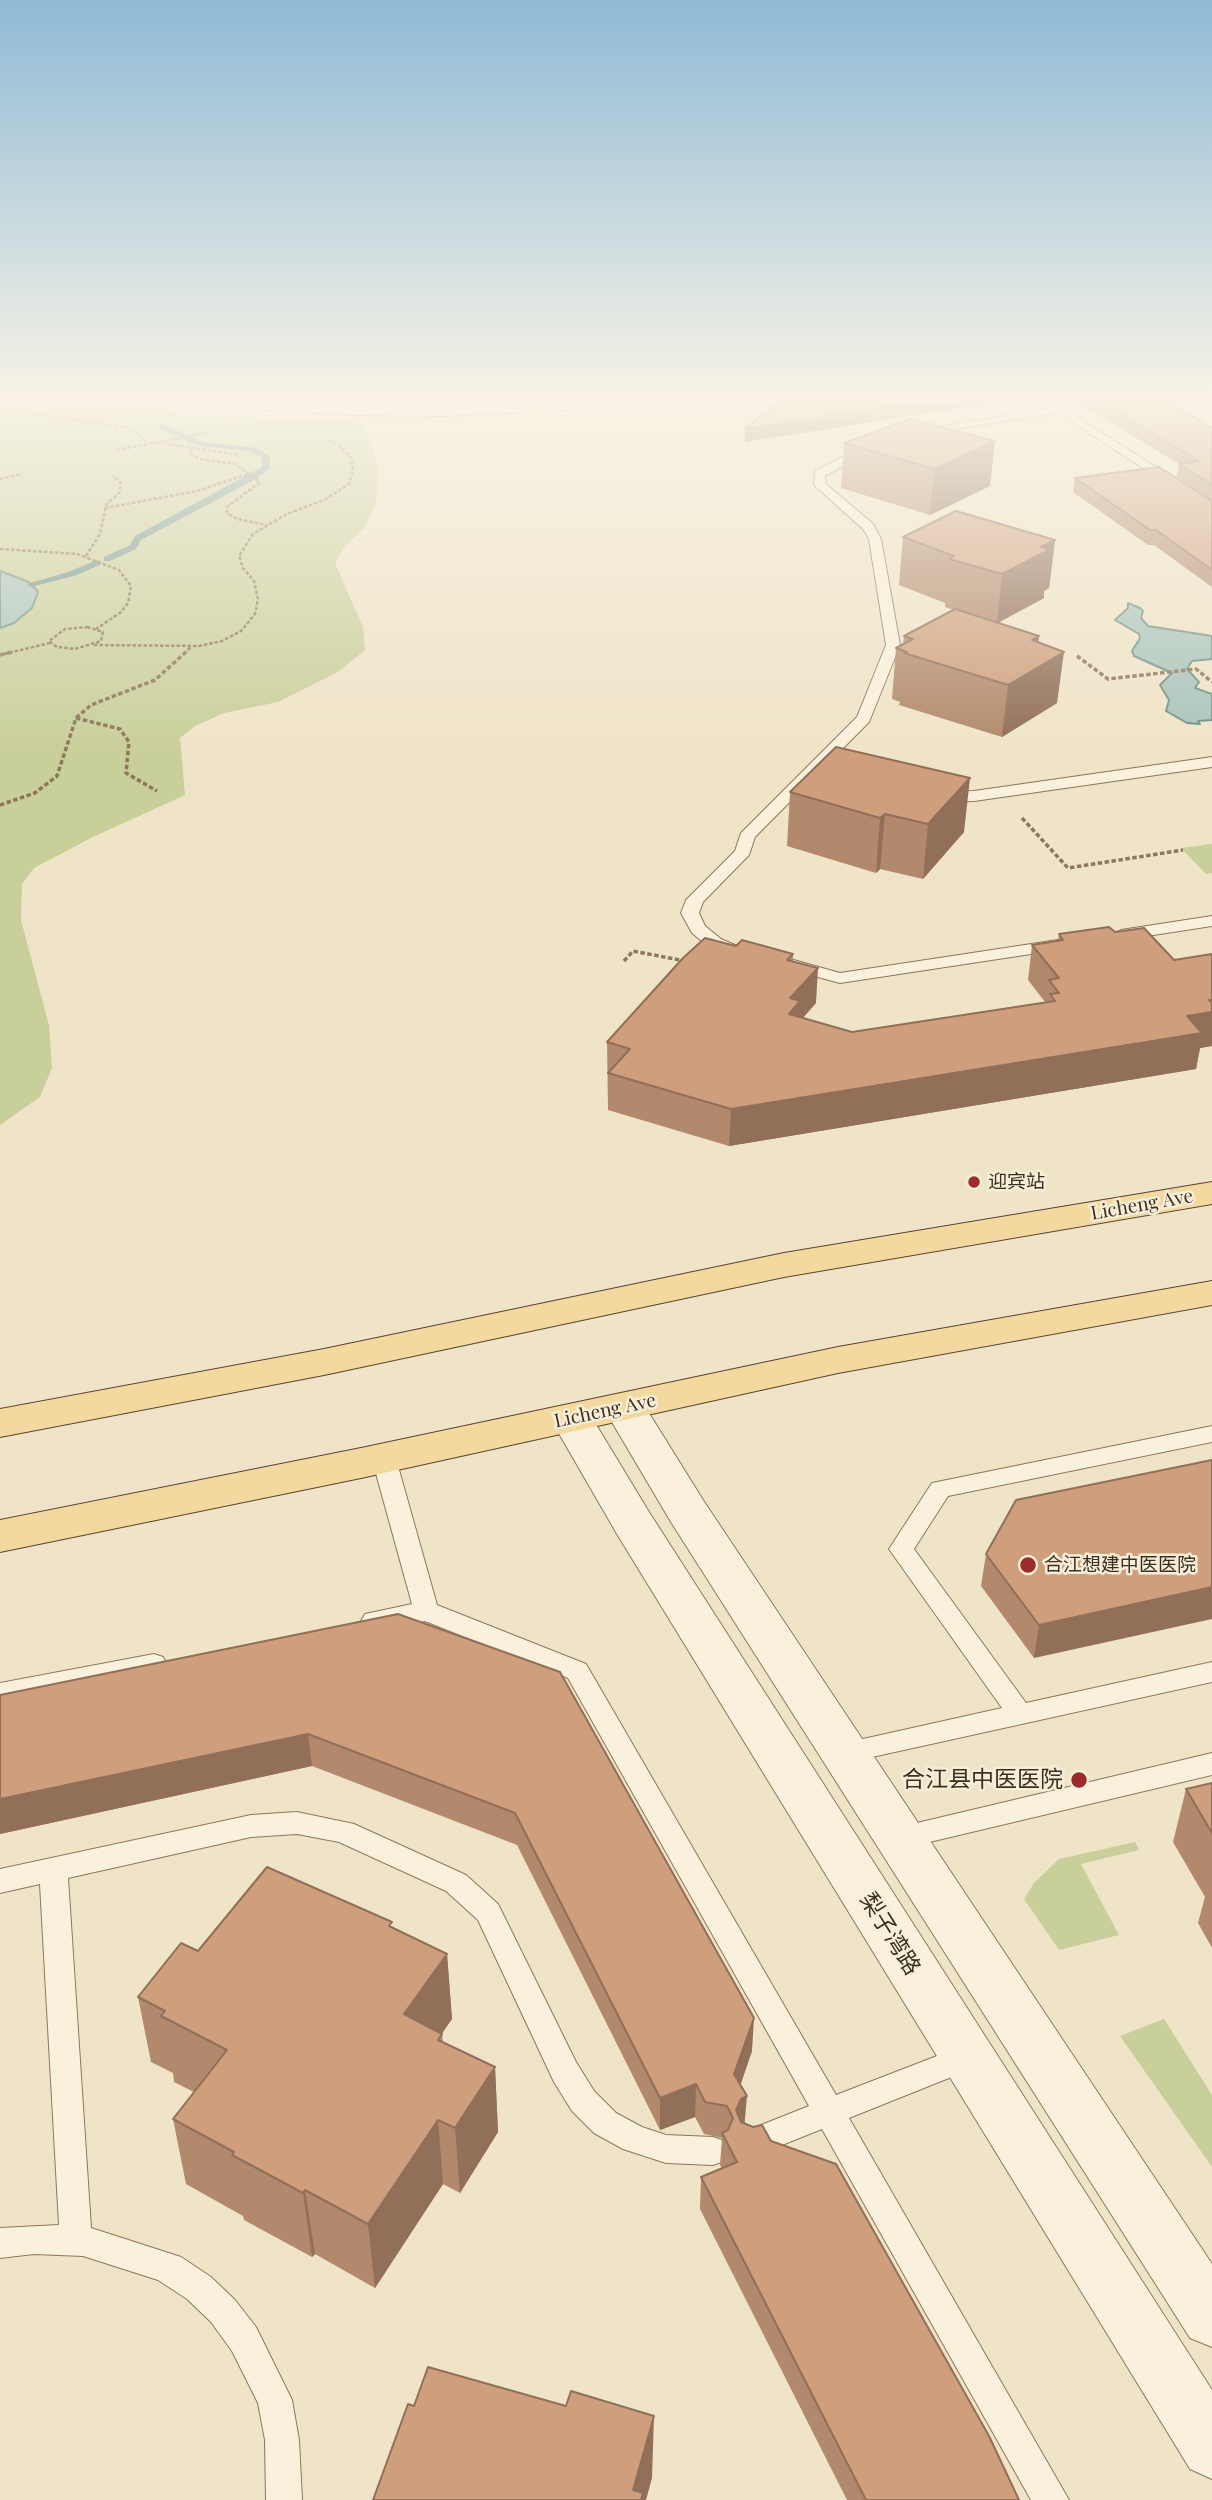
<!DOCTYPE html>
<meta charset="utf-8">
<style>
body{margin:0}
canvas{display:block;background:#f0e4c8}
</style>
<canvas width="1212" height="2500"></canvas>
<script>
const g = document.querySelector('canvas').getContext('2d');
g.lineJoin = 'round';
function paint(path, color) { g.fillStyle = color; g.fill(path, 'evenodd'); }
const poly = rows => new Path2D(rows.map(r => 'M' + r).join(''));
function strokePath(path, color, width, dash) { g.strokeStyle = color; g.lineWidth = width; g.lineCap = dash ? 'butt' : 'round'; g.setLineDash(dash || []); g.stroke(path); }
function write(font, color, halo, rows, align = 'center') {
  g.font = font + ' "Playfair Display","Noto Sans SC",serif'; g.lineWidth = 5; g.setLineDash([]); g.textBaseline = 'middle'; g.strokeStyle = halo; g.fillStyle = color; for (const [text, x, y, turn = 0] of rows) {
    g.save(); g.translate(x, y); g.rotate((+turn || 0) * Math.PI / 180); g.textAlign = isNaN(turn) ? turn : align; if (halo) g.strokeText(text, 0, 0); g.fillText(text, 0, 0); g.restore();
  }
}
const green = poly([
 [0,400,72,400,197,415,354,421,364,426,379,467,376,504,365,527,345,546,335,563,363,627,365,650,338,672,278,702,224,713,195,726,180,738,185,795,93,837,34,868,22,884,21,920,49,1025,52,1068,40,1097,0,1125],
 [1212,844,1212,873,1206,874,1181,848],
 [1135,1842,1139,1850,1081,1864,1119,1935,1059,1950,1024,1899,1034,1883,1059,1859],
 [1164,2019,1212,2095,1212,2167,1120,2036]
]);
const water = poly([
 [0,571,29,582,38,592,32,608,14,623,0,628,0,571],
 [1128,603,1140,608,1143,611,1141,618,1148,626,1212,636,1212,659,1192,661,1187,669,1199,682,1195,688,1212,694,1212,720,1198,721,1200,724,1187,723,1166,711,1169,700,1160,685,1172,673,1134,656,1132,651,1140,638,1139,634,1115,620,1128,608,1128,603]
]);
const stream = poly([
 [160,425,166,425,203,442,257,448,270,457,270,468,256,479,141,540,136,549,110,561,104,561,104,557,130,545,135,536,262,467,262,458,252,452,198,446,160,429,160,425],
 [97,560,101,563,100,565,74,576,31,587,27,584,68,572,97,560]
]);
const pathFar1 = poly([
 [0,409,131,428,148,443],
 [153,442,240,455],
 [191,449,190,454,201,459,235,464,260,482,227,507,227,513,237,519,267,525],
 [117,450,206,433],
 [0,479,22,474],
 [105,508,197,491,248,474],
 [0,549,77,554,119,570,131,586,128,603,121,612,96,629],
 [86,556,100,534,106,505,119,493,121,483,113,476],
 [87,627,103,632,101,641,75,649,57,647,49,641,65,629,87,627],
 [94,645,199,646,222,641,241,631,255,614,258,599,254,581,243,568,239,556,253,534,287,514,326,499,349,484,353,472,351,458,337,443,329,441],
 [4,654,50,643],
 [184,654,191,647]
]);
const path = poly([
 [0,655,12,652],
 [1077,656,1108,679,1196,669,1212,682],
 [76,718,120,729,129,742,126,773,157,791],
 [0,805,35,793,57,776,76,718,91,705,155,680,186,652],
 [1022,818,1068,868,1183,850],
 [624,961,633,951,685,961]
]);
const service = poly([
 [1060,406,1212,503,1212,513,1058,413,915,435,909,432,1060,406],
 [862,447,872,450,825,476,826,484,873,524,881,539,900,645,869,722,755,837,749,855,703,902,699,913,705,926,721,939,744,949,735,954,729,953,709,947,692,933,681,913,686,900,735,851,741,833,857,717,886,645,869,539,863,529,814,485,815,471,862,447],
 [1212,757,1212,767,974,801,940,802,932,797,940,792,974,791,1212,757],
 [1212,916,1212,926,1121,940,1112,935,1121,930,1212,916],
 [1058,940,1067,945,1064,949,840,983,784,968,781,964,790,959,840,973,1058,940],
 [1212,1426,1212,1442,948,1496,914,1549,1026,1703,1212,1662,1212,1682,845,1763,836,1760,832,1753,836,1746,845,1743,1002,1708,889,1549,932,1483,1212,1426],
 [384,1451,392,1453,396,1459,437,1605,586,1664,836,2095,968,2044,979,2048,983,2057,979,2066,849,2118,1069,2500,1031,2500,822,2129,752,2157,741,2153,736,2143,741,2133,809,2106,568,1678,425,1621,374,1630,365,1628,361,1621,365,1614,412,1604,372,1459,376,1453,384,1451],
 [154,1654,163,1657,167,1664,163,1671,0,1703,0,1683,154,1654],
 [1212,1753,1212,1775,900,1849,890,1846,886,1838,890,1830,900,1827,1212,1753],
 [297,1812,354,1824,466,1875,498,1904,576,2062,594,2091,616,2113,642,2127,666,2135,713,2137,724,2141,729,2151,724,2161,713,2165,666,2163,623,2149,594,2133,572,2111,554,2082,478,1920,446,1891,339,1842,297,1834,251,1837,68,1878,91,2228,181,2257,211,2277,235,2300,256,2327,292,2400,299,2440,302,2500,266,2500,265,2440,258,2403,232,2351,211,2322,187,2299,158,2280,83,2256,34,2254,0,2258,0,2228,59,2225,40,1884,0,1893,0,1869,251,1815,297,1812]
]);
const tertiary = poly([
 [624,1393,639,1397,703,1500,1212,2264,1212,2347,1190,2338,671,1522,603,1407,609,1397,624,1393],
 [571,1404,586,1408,649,1512,1212,2390,1212,2479,1190,2469,617,1534,550,1418,556,1408,571,1404]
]);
const secondary = poly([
 [192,400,446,404,655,400,645,406,446,416,353,415,202,406,192,400]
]);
const primary = poly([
 [1212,1182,1212,1204,784,1277,324,1375,0,1437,0,1409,324,1349,784,1253,1212,1182],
 [1212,1281,1212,1305,838,1373,361,1478,0,1552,0,1520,361,1448,838,1347,1212,1281]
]);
const wall = poly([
 [1074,400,1166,400,1212,428,1212,500,1177,477,1179,464],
 [844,443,990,486,930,515,841,488],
 [1075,478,1212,501,1212,587,1154,545,1148,545,1073,492],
 [903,537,1055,540,1049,588,1044,591,1044,598,998,623,1039,636,1038,642,1057,703,1002,737,899,705,900,702,892,699,896,648,903,645,904,636,954,610,945,607,945,603,899,585],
 [790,792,964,832,923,879,880,869,876,873,787,846],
 [1059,934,1212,1046,1200,1048,1196,1069,729,1146,608,1110,607,1042,736,946,793,954,793,961,816,1003,803,1018,852,1032,1045,1002,1028,980,1032,945,1058,941],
 [1212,1460,1034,1658,981,1586,986,1554],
 [398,1614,752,2051,740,2085,745,2124,771,2141,1019,2500,847,2500,700,2209,701,2177,722,2168,720,2165,722,2138,704,2134,695,2117,660,2130,517,1845,312,1766,0,1834],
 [1212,1783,1212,1948,1198,1923,1205,1897,1173,1842,1186,1789],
 [392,1928,447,1954,452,2019,442,2033,443,2042,495,2067,498,2132,460,2193,443,2184,375,2288,315,2254,312,2257,244,2220,243,2216,186,2184,173,2119,194,2092,174,2082,173,2073,151,2062,138,1997,198,1951]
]);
const shadedWall = poly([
 [931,400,1013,400,745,442,745,429],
 [995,441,990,486,930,515,934,469],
 [1055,540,1049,588,1044,591,1044,598,997,623,1002,574,1041,547],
 [1039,636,1035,669,1064,652,1057,703,1002,737,1008,685,1032,640],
 [970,778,964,832,923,879,928,824],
 [885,814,880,869,876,873,880,818],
 [818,968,816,1003,799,1022,787,1049,790,998],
 [1209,1000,1212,1000,1212,1046,1200,1048,1196,1069,729,1146,731,1109,1187,1016],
 [1212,1586,1212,1619,1034,1658,1039,1625],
 [308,1734,312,1766,0,1834,0,1799],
 [447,1954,452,2019,410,2079,404,2014],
 [754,2018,752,2051,733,2107,734,2074],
 [495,2067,498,2132,460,2193,455,2128],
 [696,2084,695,2117,660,2130,660,2098],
 [747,2096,744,2129,736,2110,741,2099],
 [438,2120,443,2184,375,2288,368,2224],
 [305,2190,315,2254,312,2257,303,2193],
 [654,2416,652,2478,646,2500,633,2500,633,2490]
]);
const building = poly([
 [781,400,931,400,745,429,781,400],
 [1097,400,1166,400,1212,428,1212,485,1179,464,1199,461,1097,400],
 [910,419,995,441,934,469,844,443,910,419],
 [1159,467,1212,501,1212,570,1156,530,1150,530,1075,478,1159,467],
 [956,511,1055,540,1041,547,1049,550,1002,574,949,559,954,556,903,537,956,511],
 [955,609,1039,636,1032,640,1064,652,1008,685,904,653,907,652,896,648,913,639,904,636,955,609],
 [836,747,970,778,928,824,885,814,880,818,790,792,836,747],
 [1109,927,1115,932,1144,928,1174,960,1212,954,1212,1000,1209,1000,1212,1003,1212,1012,1187,1016,1202,1033,731,1109,608,1073,630,1049,607,1042,683,958,705,938,736,946,742,940,793,954,787,960,818,968,790,998,800,1001,789,1014,852,1032,1055,1001,1050,994,1059,993,1049,980,1059,978,1032,945,1063,940,1059,934,1109,927],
 [1212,1460,1212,1587,1039,1625,986,1554,1016,1500,1212,1460],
 [398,1614,560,1672,754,2018,734,2074,747,2096,741,2099,736,2110,741,2122,753,2127,762,2125,771,2141,836,2164,989,2436,1019,2500,866,2500,701,2177,737,2162,722,2133,728,2130,733,2118,727,2106,705,2102,696,2084,660,2098,515,1813,308,1734,0,1799,0,1695,398,1614],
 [1212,1783,1212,1833,1186,1789,1212,1783],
 [267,1867,392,1922,389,1926,447,1954,404,2014,442,2034,438,2040,495,2067,455,2128,438,2120,368,2224,305,2190,303,2193,232,2155,234,2152,173,2119,227,2050,161,2016,165,2011,138,1997,181,1943,198,1951,267,1867],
 [428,2367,566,2406,571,2391,654,2416,633,2490,643,2493,641,2500,373,2500,408,2404,414,2406,428,2367]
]);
const markers = [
 [974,1182,7,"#9e2a2b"],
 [1028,1565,9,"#9e2a2b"],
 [1079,1780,9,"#9e2a2b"]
];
const poiNames = [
 ["迎宾站",988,1182],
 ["合江想建中医医院",1044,1565]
];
const streetNames = [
 ["Licheng Ave",1142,1205,-10],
 ["Licheng Ave",605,1411,-12]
];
const nearPoinames = [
 ["合江县中医医院",1063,1780]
];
const nearStreetnames = [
 ["梨子湾路",890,1934,58]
];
paint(green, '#c9cf9b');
paint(water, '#a9c4bc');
strokePath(water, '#6f938a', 2);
paint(stream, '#6f938a');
strokePath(service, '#8d765c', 2);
strokePath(tertiary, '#8d765c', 2);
strokePath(secondary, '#6f573f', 2);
strokePath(primary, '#5b4430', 2);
strokePath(pathFar1, '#8d765c', 2.5, [3.5, 2]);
strokePath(path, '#8d765c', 3.5, [4.5, 2.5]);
paint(service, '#faf1dc');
paint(tertiary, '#faf1dc');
paint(secondary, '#faf1dc');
paint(primary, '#f3d9a0');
paint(wall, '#b2896c');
paint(shadedWall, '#916f58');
paint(building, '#cf9f7d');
strokePath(building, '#916f58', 2);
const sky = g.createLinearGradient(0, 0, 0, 750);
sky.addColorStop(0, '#8fbad6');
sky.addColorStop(0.53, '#f8f3e6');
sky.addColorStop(1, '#f8f3e600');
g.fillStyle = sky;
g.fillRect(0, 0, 1212, 750);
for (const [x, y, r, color] of markers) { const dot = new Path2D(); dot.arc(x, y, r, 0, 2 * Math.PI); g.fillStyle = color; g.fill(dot); strokePath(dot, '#f7eed8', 2.5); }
write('19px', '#3d2e20', '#f7eed8', poiNames, 'left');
write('19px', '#3d2e20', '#f7eed8', streetNames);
write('23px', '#3d2e20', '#f7eed8', nearPoinames, 'right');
write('23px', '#3d2e20', '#f7eed8', nearStreetnames);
</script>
